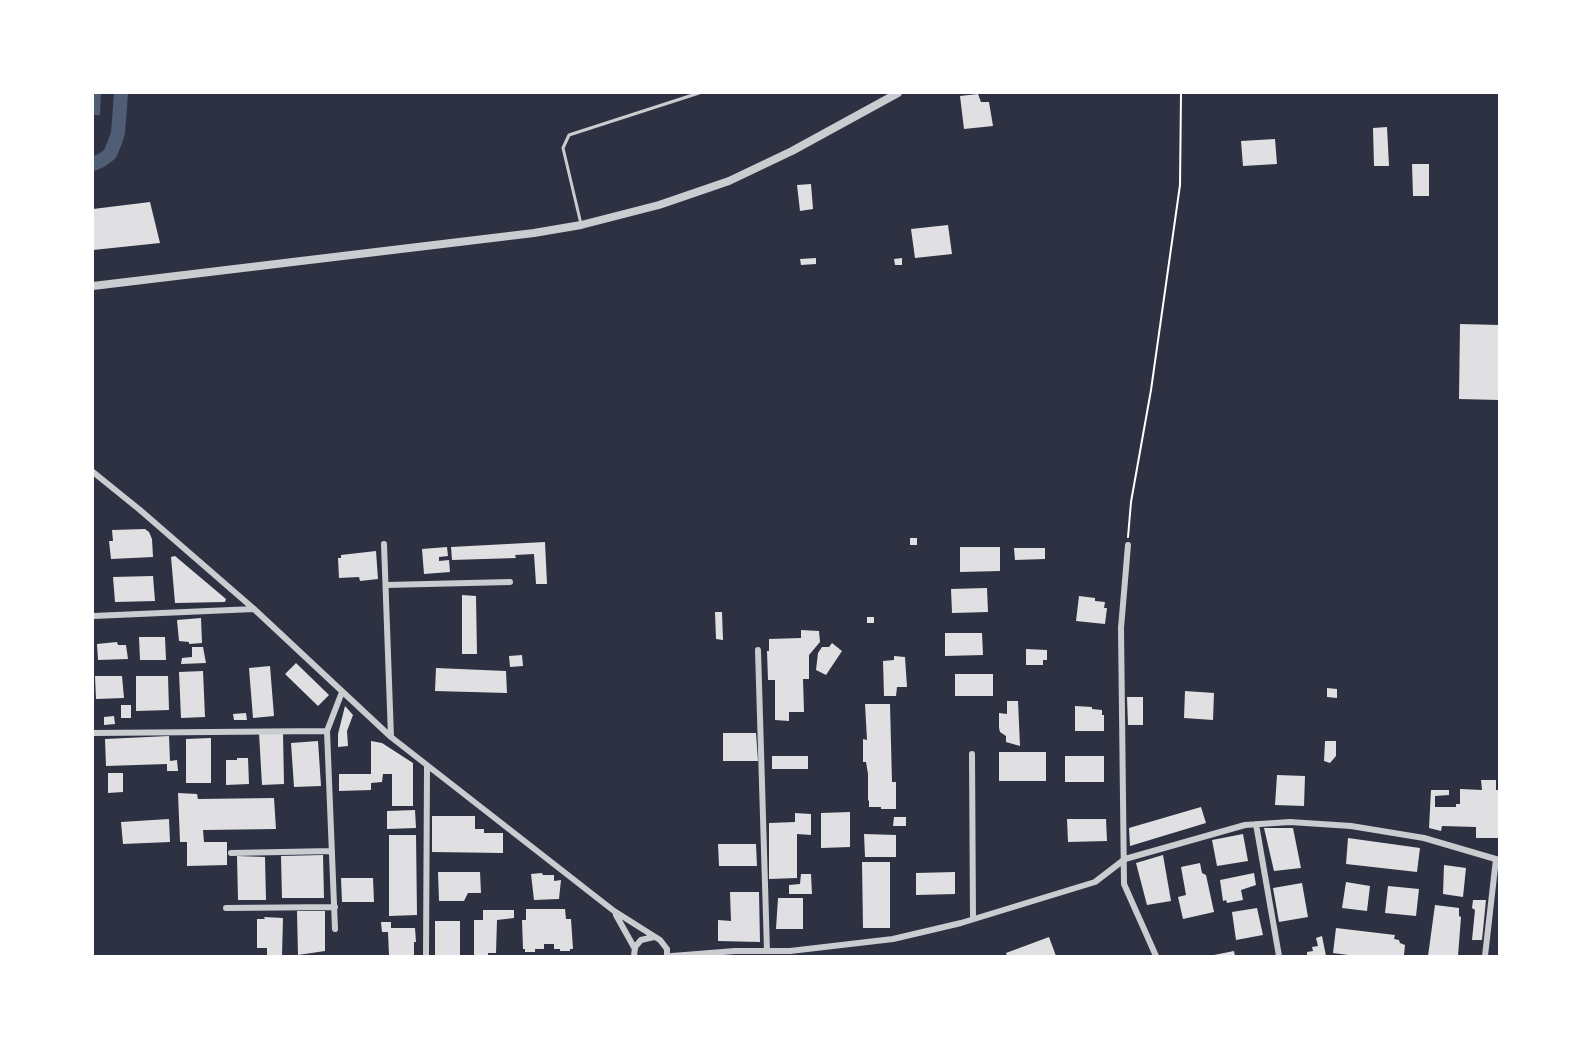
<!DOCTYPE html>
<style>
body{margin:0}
#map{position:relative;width:1592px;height:1049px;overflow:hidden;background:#2d3142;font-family:"Noto Sans",sans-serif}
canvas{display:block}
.frame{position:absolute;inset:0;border:94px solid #fff;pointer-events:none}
</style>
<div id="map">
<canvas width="1592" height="1049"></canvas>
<div class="frame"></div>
</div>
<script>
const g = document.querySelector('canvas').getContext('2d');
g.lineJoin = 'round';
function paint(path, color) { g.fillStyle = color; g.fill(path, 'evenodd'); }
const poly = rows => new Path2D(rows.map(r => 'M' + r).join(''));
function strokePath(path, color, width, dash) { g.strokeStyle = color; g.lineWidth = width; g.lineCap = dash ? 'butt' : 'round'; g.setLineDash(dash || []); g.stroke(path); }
const water = poly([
 [93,93,101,93,100,115,93,115]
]);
const canal = poly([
 [93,164,102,160,110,154,115,142,118,133,121,93]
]);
const building = poly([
 [978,94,981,102,989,102,993,126,964,129,960,96],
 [1387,127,1389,166,1374,166,1373,128],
 [1275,139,1277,164,1243,166,1241,141],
 [1412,164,1429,164,1429,196,1413,196],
 [811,184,813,209,800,211,797,185],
 [150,202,160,243,93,250,93,209],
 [948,225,952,254,915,258,911,229],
 [816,258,816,264,801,265,800,259],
 [902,258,902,265,895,265,894,259],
 [1460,324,1499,325,1499,400,1459,399],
 [145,529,149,532,152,539,153,557,111,559,109,541,113,541,112,530],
 [910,538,917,538,917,545,910,545],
 [545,542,547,584,536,584,534,554,515,555,516,558,452,560,451,547],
 [447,547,448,556,439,557,439,561,449,560,450,572,424,574,422,549],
 [960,547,1000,547,1000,571,960,572],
 [1014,548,1045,548,1045,559,1015,560],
 [376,551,378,579,360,581,359,577,339,578,338,558,341,558,341,555],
 [175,556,226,599,225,602,175,603,171,557],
 [153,576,155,601,115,602,113,577],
 [987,588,988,612,952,613,951,589],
 [462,595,476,596,477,654,462,654],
 [1079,596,1095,598,1095,601,1105,602,1104,608,1107,608,1105,624,1076,621],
 [715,612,722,612,723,640,716,639],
 [867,617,874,617,874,623,867,623],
 [201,618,202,643,189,644,189,642,179,641,177,620],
 [801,630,819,631,820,642,809,655,809,679,803,679,804,712,789,712,789,721,775,720,775,680,768,680,767,651,769,651,769,639,801,638],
 [945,633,982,633,983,655,945,656],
 [139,637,165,637,166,660,140,660],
 [117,642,118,645,126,645,128,659,98,660,97,644],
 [832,643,842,651,826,675,816,670,818,653,822,647,829,647],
 [192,647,203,647,206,663,181,664,182,658,192,657],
 [1026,649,1047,650,1047,660,1043,660,1043,665,1026,665],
 [522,655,523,666,510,667,509,656],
 [894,656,905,657,907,687,897,687,896,696,884,696,883,661,894,660],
 [296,663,329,695,318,706,285,674],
 [270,666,274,716,253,718,249,668],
 [436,668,506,671,507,693,435,691],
 [203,671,205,717,181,718,179,672],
 [955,674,993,674,993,696,955,696],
 [95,676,122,676,124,698,96,699],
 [136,676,168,676,169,710,136,711],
 [1327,688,1337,689,1337,698,1327,697],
 [1185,691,1214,693,1213,720,1184,718],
 [1127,697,1143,697,1143,725,1128,725],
 [1007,701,1018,701,1020,746,1006,742,1006,736,1000,732,999,728,999,713,1007,714],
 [865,704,890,704,892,782,896,782,896,809,881,809,881,807,869,807,869,800,868,801,868,774,866,762,863,762,863,739,867,740],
 [121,705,131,705,131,718,121,718],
 [345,706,353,715,347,731,348,746,338,747,338,734],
 [1075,706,1092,707,1092,709,1102,710,1102,715,1104,715,1104,731,1075,731],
 [246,713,247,720,234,720,233,714],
 [114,716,115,724,104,725,104,717],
 [259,733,283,733,284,784,262,785],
 [723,733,756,733,758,761,723,761],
 [169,736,170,761,177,760,178,771,167,771,167,764,106,766,105,739],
 [211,738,211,783,186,783,186,739],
 [318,741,321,786,294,787,291,743],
 [371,741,382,743,413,763,413,806,392,806,392,774,383,774,382,782,371,783,371,790,339,791,339,774,371,774],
 [1325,741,1336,741,1336,756,1330,763,1324,761],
 [999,752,1046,752,1046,781,999,781],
 [772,756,808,756,808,769,772,769],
 [1065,756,1104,756,1104,782,1065,782],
 [237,758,248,758,249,784,226,785,226,760,237,760],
 [108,773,123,773,123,792,108,793],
 [1277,775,1305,776,1304,806,1275,805],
 [1481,780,1496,780,1496,790,1499,790,1499,838,1476,838,1476,827,1442,826,1441,831,1429,828,1431,790,1449,790,1449,795,1435,796,1435,807,1456,807,1456,804,1460,804,1460,789,1482,790],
 [178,793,197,794,198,799,274,798,276,829,203,830,204,842,227,842,227,865,187,866,187,842,180,842],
 [1201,807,1206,823,1130,846,1129,828],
 [415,810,416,828,387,829,387,811],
 [850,812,850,847,821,848,821,813],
 [795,813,811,814,811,835,797,834,797,878,769,879,769,823,795,822],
 [432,816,475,816,475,829,484,829,484,833,503,833,503,853,432,852],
 [894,817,906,817,906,826,893,826],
 [169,819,170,842,123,844,121,822],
 [1067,819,1106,819,1107,841,1068,842],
 [1264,828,1293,828,1301,868,1274,871],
 [864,834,896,835,896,857,865,857],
 [1243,834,1248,861,1217,866,1212,840],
 [389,835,416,835,417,915,389,916],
 [1348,838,1420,848,1417,872,1346,864],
 [718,844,756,844,757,866,719,866],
 [323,855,324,898,282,898,281,856],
 [1163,855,1171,901,1147,905,1136,863],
 [237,856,265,857,266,900,238,900],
 [862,862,890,862,890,928,863,928],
 [1200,863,1202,873,1206,875,1214,912,1183,919,1178,897,1186,895,1181,867],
 [1444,865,1466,868,1463,897,1443,894],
 [438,872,480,872,481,893,468,893,464,901,439,901],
 [955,872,955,894,916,895,916,873],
 [542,873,543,875,554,875,554,881,561,880,559,899,534,900,531,874],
 [1254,873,1256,885,1241,890,1243,900,1227,903,1226,900,1223,901,1220,880],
 [801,874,811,874,812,894,789,894,789,885,800,884],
 [341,878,373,878,374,902,342,902],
 [1346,882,1370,886,1367,911,1342,908],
 [1302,883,1308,917,1279,922,1273,888],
 [1388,886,1419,889,1416,916,1385,913],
 [730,892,759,892,760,942,718,941,718,920,731,921],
 [778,898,803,898,803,929,776,929],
 [1473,900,1486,900,1482,940,1472,940,1475,910,1472,908],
 [1435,905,1459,908,1459,916,1461,917,1458,956,1428,956],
 [1257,908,1263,935,1236,940,1232,912],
 [526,909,565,909,566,919,571,919,573,949,570,949,570,951,560,951,560,949,554,949,554,944,544,944,544,949,535,949,535,952,525,952,525,949,523,949,522,920,526,920],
 [483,910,514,910,514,918,497,920,496,953,488,953,488,956,474,956,474,920,483,920],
 [297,911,325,911,325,951,298,955],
 [264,917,283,918,282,956,267,956,267,948,257,948,257,919,265,919],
 [435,921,460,921,460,956,435,956],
 [381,922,391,922,391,928,415,928,416,942,414,942,414,956,389,956,388,932,382,932],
 [1336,928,1395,935,1394,939,1399,940,1400,943,1405,945,1404,955,1356,956,1333,953],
 [1322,936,1326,956,1307,956,1307,952,1313,951,1312,947,1318,946,1316,938],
 [1049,937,1056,956,1007,956,1006,953],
 [1234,951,1235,956,1214,956,1214,955]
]);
const path = poly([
 [1128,537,1131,502,1151,390,1180,185,1181,93]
]);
const service = poly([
 [581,224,563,148,569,135,699,93]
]);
const minor = poly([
 [93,472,140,510,254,609,391,737,614,911,660,940,667,949,667,956],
 [384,544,391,737],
 [1128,545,1121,628,1124,884,1156,956],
 [386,585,510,582],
 [93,616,254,609],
 [758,650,767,951],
 [327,731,335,929],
 [93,733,327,731,342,692],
 [972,754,973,919],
 [1256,824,1279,956],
 [231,853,332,851],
 [226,908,335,907],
 [616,915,635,949],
 [426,956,427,767],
 [634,956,635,947,641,940,654,937],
 [672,956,735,951,790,951,893,939,961,923,1095,882,1125,859,1245,825,1290,822,1351,826,1424,838,1499,860],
 [1485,956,1496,859]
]);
const tertiary = poly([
 [93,286,534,233,581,225,659,205,729,181,792,151,898,93]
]);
paint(water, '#4f5d75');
strokePath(canal, '#4f5d75', 14);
paint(building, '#e0e0e3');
strokePath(path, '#fff', 2);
strokePath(service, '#caccd0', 3);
strokePath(minor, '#caccd0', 6);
strokePath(tertiary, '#caccd0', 8);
</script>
